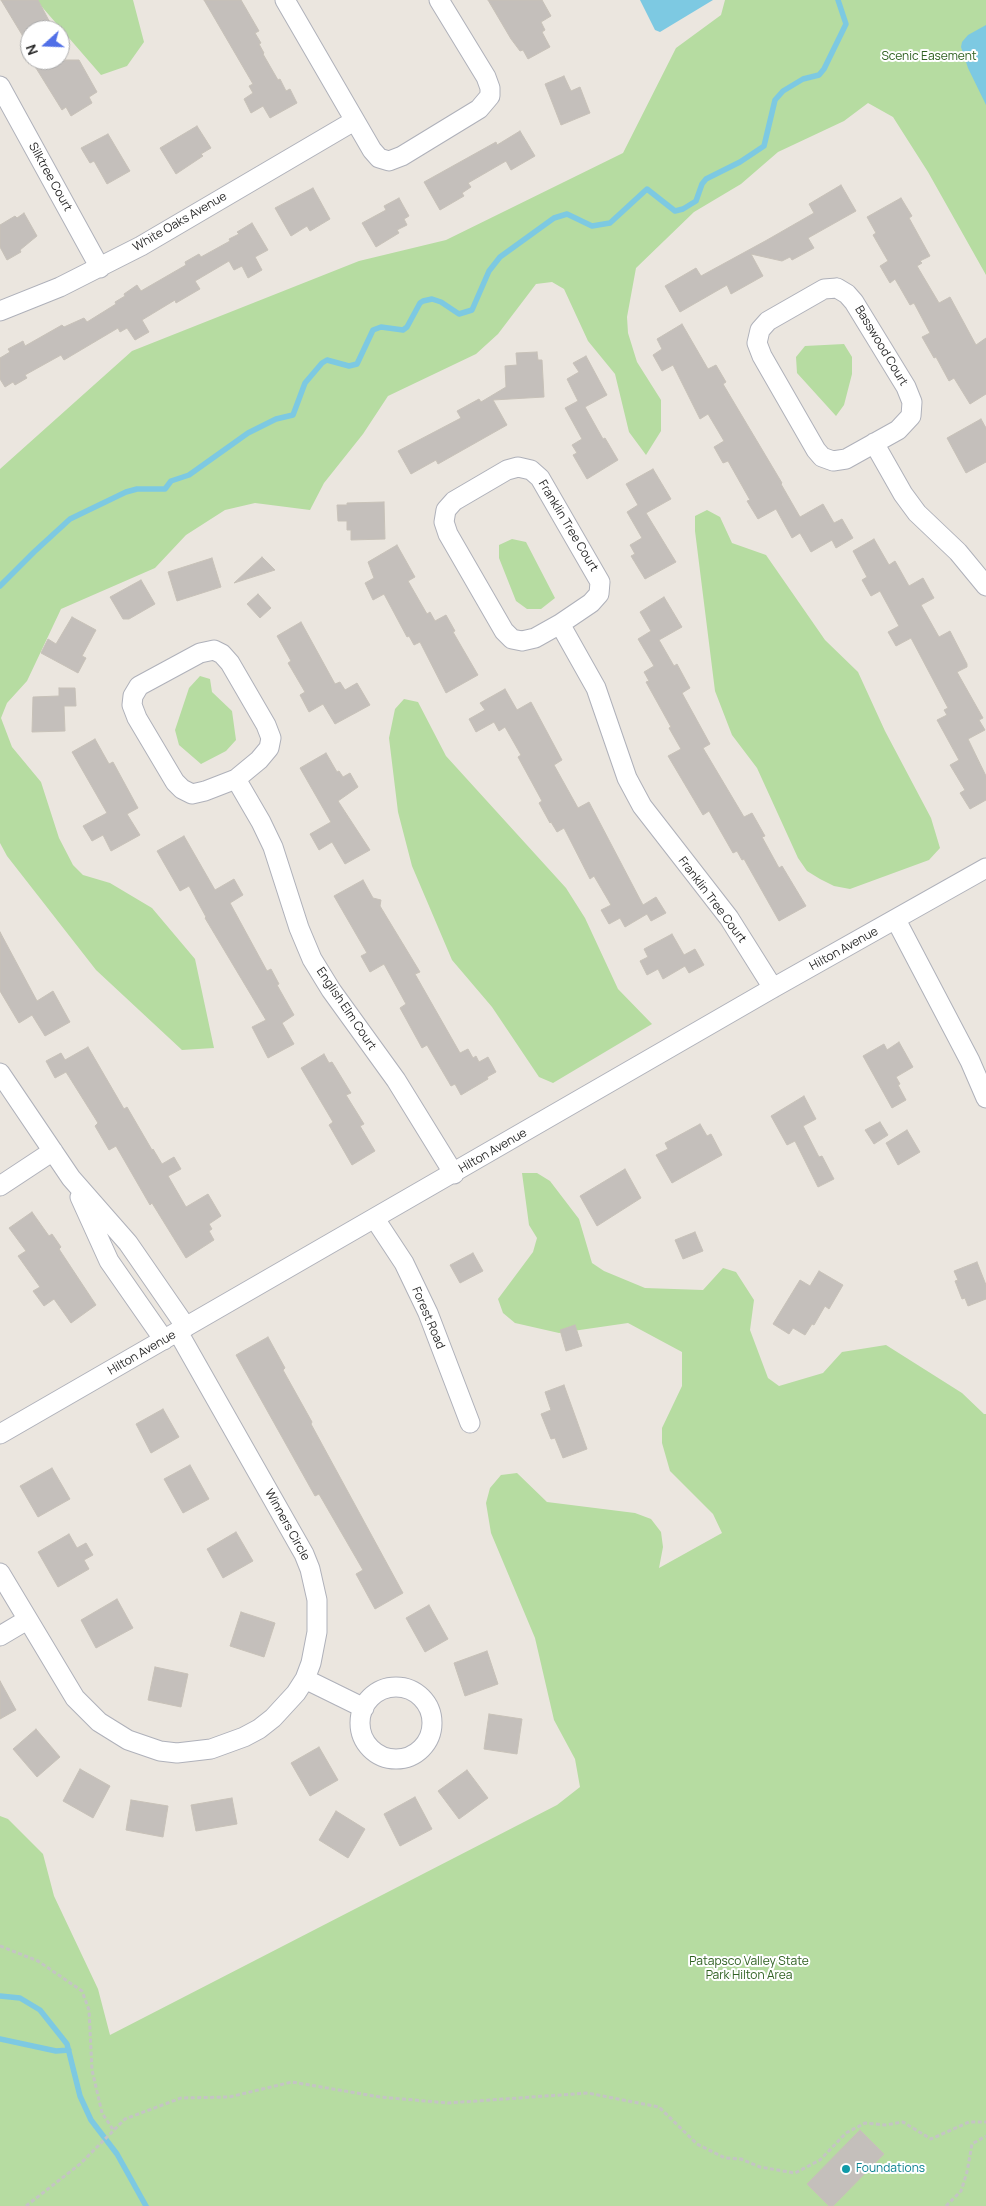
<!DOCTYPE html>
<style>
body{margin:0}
#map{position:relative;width:986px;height:2206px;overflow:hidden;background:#ebe6df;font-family:Manrope,sans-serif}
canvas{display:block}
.north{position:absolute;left:20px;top:20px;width:50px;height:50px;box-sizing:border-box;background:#fff;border:1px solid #aaa;border-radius:50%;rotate:250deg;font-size:14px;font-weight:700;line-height:20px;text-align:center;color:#2b2b2b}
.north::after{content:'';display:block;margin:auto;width:18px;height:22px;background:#506fe7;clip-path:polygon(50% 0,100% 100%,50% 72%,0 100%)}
</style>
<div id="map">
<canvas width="986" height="2206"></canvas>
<div class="north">N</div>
</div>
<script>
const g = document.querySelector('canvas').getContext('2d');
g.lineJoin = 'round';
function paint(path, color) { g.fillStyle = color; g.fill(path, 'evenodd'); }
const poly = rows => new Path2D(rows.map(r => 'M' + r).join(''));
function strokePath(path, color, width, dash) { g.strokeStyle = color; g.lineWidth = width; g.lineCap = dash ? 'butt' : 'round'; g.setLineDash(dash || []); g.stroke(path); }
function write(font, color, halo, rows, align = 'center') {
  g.font = font + ' Manrope,sans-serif'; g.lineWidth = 4; g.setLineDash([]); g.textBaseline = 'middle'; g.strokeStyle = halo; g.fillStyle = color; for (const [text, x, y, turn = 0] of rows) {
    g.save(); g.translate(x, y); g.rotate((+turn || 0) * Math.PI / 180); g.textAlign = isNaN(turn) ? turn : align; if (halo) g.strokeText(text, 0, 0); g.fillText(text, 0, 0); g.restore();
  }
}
const green = poly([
 [36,0,133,0,144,42,127,66,101,75],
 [725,0,986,0,986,275,928,172,893,117,868,103,844,121,778,152,741,184,694,212,636,268,627,317,628,333,637,362,661,400,661,431,646,455,629,432,615,374,588,341,564,289,552,282,536,284,498,334,476,354,388,396,363,434,324,483,310,510,255,503,225,510,186,535,155,568,61,609,27,681,7,703,1,718,12,747,41,782,59,838,73,865,83,875,110,883,152,908,195,959,214,1048,182,1050,96,970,7,856,0,843,0,469,132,351,359,261,446,240,623,153,676,48,721,15],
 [844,344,852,357,852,374,844,405,836,416,797,373,796,357,805,346],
 [707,510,720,517,732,543,766,555,825,640,858,672,885,731,931,818,940,848,929,860,850,889,834,886,820,879,807,871,798,858,757,768,732,735,715,691,695,531,695,516],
 [512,539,526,542,555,598,541,609,527,609,516,601,499,558,499,545],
 [200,676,210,679,212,692,232,711,236,740,226,751,201,764,179,745,175,730,189,688],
 [404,699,418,702,446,756,566,888,585,918,618,989,652,1024,553,1083,539,1077,492,1007,452,960,412,866,398,812,389,738,395,709],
 [522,1173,537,1173,550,1181,579,1219,592,1263,604,1271,645,1288,703,1290,723,1268,736,1272,754,1300,750,1330,768,1378,779,1386,823,1373,842,1352,886,1345,962,1393,984,1414,986,1414,986,2206,0,2206,0,1816,8,1819,43,1854,54,1896,98,1989,110,2035,557,1805,580,1787,575,1759,554,1720,535,1638,491,1533,486,1503,490,1488,501,1475,517,1473,547,1502,635,1513,651,1519,661,1532,663,1547,659,1568,722,1533,713,1514,670,1471,662,1443,662,1428,682,1386,682,1352,628,1323,559,1333,515,1323,503,1313,498,1299,533,1252,537,1238,529,1225]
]);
const water = poly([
 [640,0,713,0,660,32,655,30],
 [986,25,986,105,968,68,961,47,962,42,968,35]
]);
const stream = poly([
 [0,586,34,552,70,519,126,492,137,489,165,489,171,481,189,475,248,433,276,419,293,415,305,383,322,363,327,360,349,366,357,364,373,330,381,327,403,330,407,327,420,303,423,301,432,299,441,302,459,314,472,310,489,271,500,257,554,218,567,214,592,226,610,223,647,189,675,211,683,209,696,201,702,184,706,179,740,162,764,146,775,100,783,91,803,79,819,75,824,69,846,24,838,0],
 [0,1996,20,1998,40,2010,67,2044,80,2096,91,2120,117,2154,146,2206],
 [0,2039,56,2051,69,2050]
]);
const building = poly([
 [1,0,38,0,54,30,30,30,30,48,1,0],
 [204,0,241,0,259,31,255,33,261,43,259,44,264,53,263,54,278,80,280,79,286,91,290,89,297,103,270,118,263,106,251,113,244,99,253,93,249,86,253,84,204,0],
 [488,0,542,0,551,16,541,22,545,30,542,32,550,47,528,59,523,50,520,51,511,39,488,0],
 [31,60,79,60,97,92,89,97,92,103,71,116,66,107,62,110,31,60],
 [564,76,571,91,580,87,590,113,561,125,545,84,564,76],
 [197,126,211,148,201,154,203,156,176,174,160,148,197,126],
 [520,131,535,156,511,170,506,161,468,183,471,187,462,193,464,196,440,210,424,182,496,142,497,145,520,131],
 [108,134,130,171,107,184,94,161,90,163,81,148,108,134],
 [841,185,856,211,808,238,814,248,792,260,790,257,782,261,751,254,763,276,731,294,727,285,680,312,665,286,696,268,701,276,767,240,814,213,809,204,841,185],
 [313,188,330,219,310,231,307,226,291,236,275,208,313,188],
 [399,198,409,216,404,219,407,225,397,230,399,233,376,247,362,223,386,210,384,206,399,198],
 [901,198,912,216,909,218,930,256,920,261,922,263,917,266,939,303,950,297,976,345,986,338,986,394,970,404,954,378,949,381,936,357,934,358,922,337,930,333,914,303,910,305,895,279,890,283,880,266,888,261,873,235,876,233,867,217,901,198],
 [24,213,37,236,20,250,21,252,7,260,0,247,0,225,15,216,17,218,24,213],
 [252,223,268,250,255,257,262,270,248,278,242,266,234,270,229,261,195,281,200,289,176,303,175,300,142,320,149,332,135,340,127,328,120,332,118,328,64,360,61,355,25,375,27,378,15,385,13,382,5,387,0,379,0,358,10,352,8,349,23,341,25,346,62,325,64,327,84,318,87,322,116,304,115,302,125,296,124,294,137,285,141,291,186,265,185,262,199,254,201,257,230,241,229,239,239,234,237,232,252,223],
 [682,324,708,369,716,365,726,382,723,384,782,483,781,484,800,517,823,504,834,523,842,519,853,538,836,548,832,540,811,552,800,533,792,538,776,509,758,519,747,501,750,500,728,461,723,463,714,447,724,441,708,414,700,419,673,365,662,371,653,355,662,349,657,339,682,324],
 [537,352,538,360,542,360,544,397,493,400,507,425,438,464,436,460,411,474,398,451,461,418,457,411,479,399,481,402,506,387,505,366,517,365,516,353,537,352],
 [586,356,607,395,585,407,603,439,605,438,618,460,587,479,573,455,577,453,572,445,582,439,565,408,578,401,567,379,579,372,573,363,586,356],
 [981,419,986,428,986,462,966,473,947,438,981,419],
 [653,469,671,499,646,513,676,562,645,579,631,556,635,554,630,545,642,538,627,512,638,505,626,484,653,469],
 [384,502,385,539,351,540,351,530,347,530,347,521,338,521,337,505,347,505,347,503,384,502],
 [874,539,889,565,895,561,909,586,923,578,934,598,921,605,939,637,950,631,967,664,967,667,957,672,983,718,979,720,985,730,968,739,986,776,986,800,970,809,960,793,965,790,950,765,959,760,937,720,947,715,944,710,948,708,911,638,896,646,888,632,899,626,880,591,871,596,862,580,867,577,853,551,874,539],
 [397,545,415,577,408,581,427,614,430,612,435,621,446,615,455,631,453,632,478,675,446,693,420,642,414,645,409,636,407,637,384,594,373,600,365,583,374,578,368,562,397,545],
 [262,557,275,570,234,583,262,557],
 [212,558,221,587,177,601,168,572,212,558],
 [141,580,155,604,129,619,123,619,110,597,141,580],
 [258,594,271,608,260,618,247,604,258,594],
 [664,597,682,627,659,640,674,666,677,664,690,688,682,693,710,744,703,748,744,817,752,813,765,836,762,837,779,868,782,866,806,906,779,921,744,859,742,860,737,851,733,853,709,811,703,815,668,756,681,749,669,728,671,727,646,682,649,681,644,672,654,666,638,639,651,631,640,612,664,597],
 [72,617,96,630,82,656,86,658,78,673,41,653,48,639,56,644,72,617],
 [301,622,335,684,340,682,345,690,357,683,370,705,335,724,323,704,309,712,300,695,305,692,288,663,291,661,277,636,301,622],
 [59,688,75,688,76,706,64,706,65,731,32,732,33,697,59,696,59,688],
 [505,689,517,710,531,702,562,760,554,765,578,808,589,802,643,905,656,897,666,913,651,921,647,914,625,927,620,918,609,924,601,910,611,905,594,876,590,879,564,828,557,832,551,822,550,823,539,803,542,801,518,757,521,755,505,727,499,731,494,722,476,732,469,719,485,710,480,703,505,689],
 [95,739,109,764,113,762,138,808,127,814,140,835,111,851,103,835,92,841,83,826,107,813,72,752,95,739],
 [326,753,337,772,339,771,343,777,350,773,358,787,338,801,370,850,345,864,332,842,319,850,310,834,331,822,300,768,326,753],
 [184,836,215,890,234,879,243,895,230,903,267,971,271,969,279,984,277,985,294,1015,282,1023,294,1044,268,1058,252,1027,266,1020,205,918,206,917,189,886,180,891,157,851,184,836],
 [363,880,373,898,381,900,380,906,420,972,415,974,460,1053,468,1049,473,1058,476,1056,479,1062,488,1057,496,1072,487,1077,488,1079,461,1095,455,1084,451,1086,427,1045,422,1048,400,1008,406,1004,384,964,370,972,361,956,367,953,334,896,363,880],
 [0,932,37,1001,53,991,70,1022,45,1036,32,1015,19,1023,0,991,0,932],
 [672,934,684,955,695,949,704,965,689,973,685,966,663,979,658,969,647,975,640,961,648,957,644,949,672,934],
 [899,1042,913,1067,896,1077,900,1084,898,1085,906,1100,892,1108,863,1056,884,1044,887,1050,899,1042],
 [88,1047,124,1109,127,1107,152,1150,153,1149,162,1164,174,1157,181,1169,168,1176,186,1207,208,1194,221,1216,209,1224,212,1229,209,1231,214,1240,186,1258,152,1203,150,1205,116,1146,109,1150,95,1126,98,1123,66,1072,55,1078,46,1061,61,1053,65,1060,88,1047],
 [324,1054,329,1063,332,1062,351,1093,346,1095,364,1124,360,1126,375,1151,352,1165,329,1125,333,1122,301,1068,324,1054],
 [804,1096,816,1119,803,1126,819,1157,822,1156,834,1179,818,1187,795,1141,787,1145,771,1116,804,1096],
 [880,1122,888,1135,874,1144,865,1130,880,1122],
 [700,1124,707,1136,711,1134,722,1155,672,1183,656,1155,668,1149,665,1143,700,1124],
 [907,1130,920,1152,898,1165,886,1143,907,1130],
 [625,1169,641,1198,597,1226,580,1196,625,1169],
 [32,1212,49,1236,52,1234,61,1247,59,1249,96,1305,71,1323,54,1299,44,1306,33,1291,40,1287,18,1256,26,1251,9,1228,32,1212],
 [695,1232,703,1251,683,1259,675,1240,695,1232],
 [473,1253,483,1271,460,1283,450,1265,473,1253],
 [977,1262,986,1285,986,1299,968,1306,965,1298,962,1299,955,1281,958,1280,954,1271,977,1262],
 [819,1271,843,1285,829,1309,825,1306,814,1325,812,1324,805,1335,793,1328,789,1334,773,1324,800,1280,810,1286,819,1271],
 [575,1325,582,1346,566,1351,560,1330,575,1325],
 [268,1337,285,1368,283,1370,312,1422,311,1424,403,1593,375,1609,356,1574,363,1570,319,1494,315,1496,236,1355,268,1337],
 [564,1385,587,1449,563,1458,555,1438,551,1439,541,1414,551,1410,545,1392,564,1385],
 [163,1409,179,1437,151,1453,136,1424,163,1409],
 [190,1465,209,1499,183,1513,164,1479,190,1465],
 [52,1468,70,1499,38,1517,20,1486,52,1468],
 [236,1532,253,1561,223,1578,207,1549,236,1532],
 [69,1534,77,1548,86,1543,93,1555,84,1560,89,1569,58,1587,38,1552,69,1534],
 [117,1599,133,1628,96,1648,81,1620,117,1599],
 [429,1605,448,1639,425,1652,406,1618,429,1605],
 [241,1612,275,1623,264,1657,230,1646,241,1612],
 [487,1651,498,1684,465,1696,454,1663,487,1651],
 [155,1667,188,1674,181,1707,148,1700,155,1667],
 [0,1681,16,1710,0,1719,0,1681],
 [489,1714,522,1719,517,1754,484,1749,489,1714],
 [36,1729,60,1757,37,1777,13,1749,36,1729],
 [319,1747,338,1780,310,1796,291,1763,319,1747],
 [80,1769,110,1786,93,1818,63,1801,80,1769],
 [467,1770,488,1798,459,1819,438,1791,467,1770],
 [415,1797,432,1829,400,1846,384,1814,415,1797],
 [232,1798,237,1824,196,1831,191,1805,232,1798],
 [131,1800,168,1806,163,1837,126,1830,131,1800],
 [336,1811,365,1829,348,1858,319,1840,336,1811],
 [860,2130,884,2154,833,2206,829,2206,807,2184,860,2130]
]);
const path = poly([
 [0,1946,38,1961,82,1991,89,2010,92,2070,102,2113,114,2131],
 [26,2206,80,2164,125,2119,181,2098,229,2097,292,2082,380,2097,448,2103,588,2093,659,2107,697,2144,725,2158,741,2159,760,2167,795,2173,820,2160,846,2133,865,2123,885,2125,903,2122,931,2139,969,2122,986,2122],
 [946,2206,961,2191,967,2172,972,2144,986,2136]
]);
const minor = poly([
 [285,0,372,150,379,158,389,161,402,156,479,109,490,96,490,88,486,77,439,0],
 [0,86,100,268],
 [837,288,847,294,854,302,906,387,912,402,911,416,898,430,846,459,833,461,822,457,816,450,762,356,757,343,760,330,768,321,824,289,837,288],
 [0,311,60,287,141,246,354,121],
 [874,443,903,494,917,513,958,552,986,586],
 [560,624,591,603,599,594,600,582,540,478,531,470,518,467,507,470,454,501,446,510,444,522,448,534,504,631,512,639,522,641,535,638,560,624,596,688,627,778,642,806,729,918,773,988],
 [236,779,259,760,269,748,271,738,266,725,230,663,222,654,214,650,200,653,139,686,133,696,132,705,137,718,175,782,182,789,192,794,205,791,236,779,261,822,273,847,299,928,312,959,331,990,396,1080,454,1174],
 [896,920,970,1061,986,1098],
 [0,1073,71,1178,128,1243,186,1327],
 [0,1186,53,1151],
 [80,1197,109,1261,164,1340],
 [375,1219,404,1263,428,1313,470,1423],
 [0,1434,773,988,986,868],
 [0,1573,75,1698,99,1722,128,1740,160,1751,177,1753,211,1749,244,1737,259,1729,273,1718,296,1693,305,1679,311,1663,317,1632,317,1600,310,1569,304,1554,178,1332],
 [0,1636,27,1620],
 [305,1679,364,1708],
 '360 1723a36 36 0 1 1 72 0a36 36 0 1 1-72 0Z'
]);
const markers = [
 [846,2169,5,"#0f9aa8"]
];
const parkNames = [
 ["Scenic Easement",929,57],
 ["Patapsco Valley State",749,1962],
 ["Park Hilton Area",749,1976]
];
const streetNames = [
 ["Silktree Court",50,177,61],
 ["White Oaks Avenue",180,222,-30],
 ["Basswood Court",881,346,59],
 ["Franklin Tree Court",568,526,59],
 ["Franklin Tree Court",712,900,53],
 ["Hilton Avenue",844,949,-29],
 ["English Elm Court",346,1009,56],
 ["Hilton Avenue",493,1151,-30],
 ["Forest Road",428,1318,67],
 ["Hilton Avenue",142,1353,-30],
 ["Winners Circle",287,1525,61]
];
const cultureNames = [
 ["Foundations",856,2169]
];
paint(green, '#b6dca1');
paint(water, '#7dc9e2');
strokePath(stream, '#7dc9e2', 5.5);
paint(building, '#c4bfbb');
strokePath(building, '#c7c1b8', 1);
strokePath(minor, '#afb1ba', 21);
strokePath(path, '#c4c4c4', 3, [4, 2.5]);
strokePath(minor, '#fff', 19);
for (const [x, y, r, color] of markers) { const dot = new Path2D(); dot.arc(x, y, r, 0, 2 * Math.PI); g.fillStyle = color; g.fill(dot); strokePath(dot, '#fff', 2); }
write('12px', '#306122', '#fff', parkNames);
write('12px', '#2b2b2b', '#fff', streetNames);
write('12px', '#0d838f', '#fff', cultureNames, 'left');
</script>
